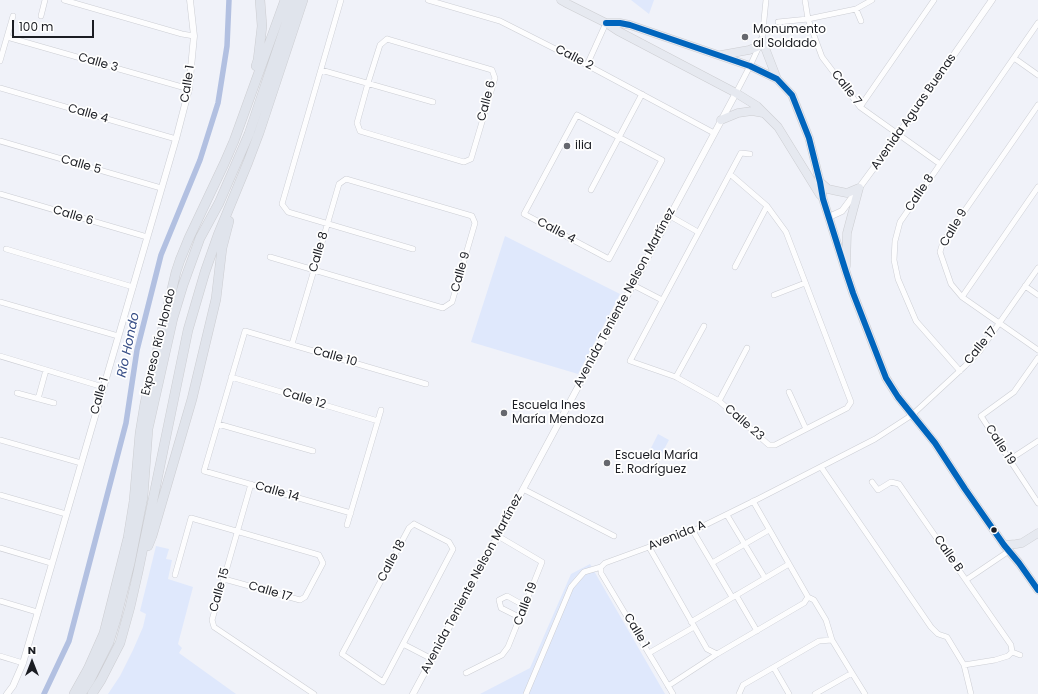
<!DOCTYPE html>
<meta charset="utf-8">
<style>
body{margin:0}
#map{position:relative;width:1038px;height:694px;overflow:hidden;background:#f0f2f9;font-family:Poppins,sans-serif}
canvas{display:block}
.north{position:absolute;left:12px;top:642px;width:40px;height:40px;-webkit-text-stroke:3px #fff;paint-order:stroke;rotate:0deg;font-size:11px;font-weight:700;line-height:16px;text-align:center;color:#1b1d23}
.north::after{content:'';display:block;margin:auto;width:14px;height:18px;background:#1b1d23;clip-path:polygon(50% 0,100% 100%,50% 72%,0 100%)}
.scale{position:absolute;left:12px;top:20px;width:82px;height:18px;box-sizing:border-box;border:2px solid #1b1d23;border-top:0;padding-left:5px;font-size:12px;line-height:14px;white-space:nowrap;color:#1b1d23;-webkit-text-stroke:3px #fff;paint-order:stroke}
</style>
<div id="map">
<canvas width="1038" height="694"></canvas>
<div class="north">N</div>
<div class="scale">100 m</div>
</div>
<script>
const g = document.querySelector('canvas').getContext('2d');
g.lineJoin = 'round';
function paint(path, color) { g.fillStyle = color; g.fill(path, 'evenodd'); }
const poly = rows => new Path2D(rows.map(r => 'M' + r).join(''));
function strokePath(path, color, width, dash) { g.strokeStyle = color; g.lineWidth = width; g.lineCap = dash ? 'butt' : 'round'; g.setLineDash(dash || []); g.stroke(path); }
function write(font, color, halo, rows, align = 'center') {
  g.font = font + ' Poppins,sans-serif'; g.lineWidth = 3.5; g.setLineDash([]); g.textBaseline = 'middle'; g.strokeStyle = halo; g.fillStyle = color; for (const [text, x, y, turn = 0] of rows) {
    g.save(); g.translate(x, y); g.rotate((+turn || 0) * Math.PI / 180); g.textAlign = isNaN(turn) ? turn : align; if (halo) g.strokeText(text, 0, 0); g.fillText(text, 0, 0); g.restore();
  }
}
const green = poly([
 [631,0,654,0,649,14],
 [505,236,620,294,578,374,471,342],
 [658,434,669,440,659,459,648,454],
 [156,546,169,549,166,559,172,560,168,579,193,587,178,644,182,648,179,653,236,694,108,694,120,676,133,650,143,627,146,614,140,611],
 [590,564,665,694,480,694,530,668,571,574]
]);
const canal = poly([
 [44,694,69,641,126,423,137,350,161,255,200,160,218,103,227,46,229,0]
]);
const minor = poly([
 [64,0,182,34,194,36],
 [341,0,282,204,288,212,413,249],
 [428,0,500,21,587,65,714,133],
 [805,0,808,19,822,57,860,107,940,164],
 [856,9,861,21],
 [41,16,45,0],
 [778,22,808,19,856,9,872,0],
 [7,37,189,89],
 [387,39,492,70,495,78,471,159,464,162,360,131,357,123,368,83,380,45,387,39],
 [1014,58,1038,75],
 [0,61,13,16],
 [587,65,606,23],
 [321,70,433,102],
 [0,88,176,139],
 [736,93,750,66,762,40,766,0],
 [1038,105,943,242,940,252,951,284,962,297,1038,350],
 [860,107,934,0],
 [577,115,662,160,609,259,524,214,577,115],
 [0,141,161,188],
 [730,174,767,206,786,232,851,402,847,408,775,445,769,445,719,401,676,377,630,361,741,153,750,154],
 [591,190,642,94],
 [0,194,147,237],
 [670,216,698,232],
 [6,249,133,287],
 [270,257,314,270,443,308,452,302,475,223,472,216,346,179,339,184,314,270,292,344],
 [735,267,767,206],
 [633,285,662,300],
 [1025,286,1038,295],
 [774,295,805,283],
 [962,297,1038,187],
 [0,302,118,336],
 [0,356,103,387],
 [1038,358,1014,392,981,416,1038,503],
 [960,371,916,321,898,279,894,260,895,241,900,222,1038,23],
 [231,377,378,421],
 [676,377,704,326],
 [789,392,806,429],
 [17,393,54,403],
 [38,399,46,370],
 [719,401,747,348],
 [218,424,313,451],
 [0,440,81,463],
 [1009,460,1038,441],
 [821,467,931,627,938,634,947,637,964,665,971,694],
 [872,482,878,490,891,482,899,484,1011,645,1012,652],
 [251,484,212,620,214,627,314,694],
 [523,489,614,536],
 [0,495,66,514],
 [753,501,808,597,814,600,826,620,832,640,852,673,865,694],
 [351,513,204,471,245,331,426,384],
 [727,515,765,578],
 [414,524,449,542,453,549,383,682,342,654,409,528,414,524],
 [347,525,381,410],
 [693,531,732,597],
 [649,547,707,649,717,654],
 [0,548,51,563],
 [712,563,769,530],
 [601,567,605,563,693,531,760,498,875,439,912,415,965,366,979,352,1038,268],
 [601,567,601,573,673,694],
 [175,575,191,518,319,555,323,563,305,597,300,600,224,579],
 [966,580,1009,551],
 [736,595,757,631],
 [0,601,37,612],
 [521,618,501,608,499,600,507,596,525,606],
 [691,622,789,564],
 [403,644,432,659],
 [1012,652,1020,655],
 [649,653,694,627],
 [0,656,23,663],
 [964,665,995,660,1008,656,1012,652],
 [774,668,789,694],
 [466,673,502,655,508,647,542,562,498,536],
 [668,686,717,654,804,603,808,597],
 [526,694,571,587,584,572,601,567],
 [739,694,743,685,819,641,832,640],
 [815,694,852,673]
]);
const tertiary = poly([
 [829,217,842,211,859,188,898,135,992,0],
 [7,694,13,686,23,663,176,139,189,89,194,36,190,0],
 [413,694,736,93]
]);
const trunk = poly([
 [561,0,568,4,606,23,618,31,736,93,757,106,778,127,820,195],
 [606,23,620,23,630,25,750,66,777,79,792,95,809,138,820,182,823,199,846,272,853,293,886,378,898,397,935,443,965,489,1004,545,1019,563,1038,590],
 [762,40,777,79],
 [721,55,749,50,759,46],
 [721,120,738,113,752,111,763,113],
 [820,182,828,189,837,191,847,193,859,188],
 [846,266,847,233,859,188],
 [1004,545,1016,544,1022,543,1038,533]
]);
const motorway = poly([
 [256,66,258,60,262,26,260,0],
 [148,546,152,536,192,399,216,299,222,248,229,221],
 [74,694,88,669,104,633,128,538,134,501,140,433,145,403,176,272,180,260,189,238,224,164,234,141,285,0],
 [81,694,90,680,109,642,116,619,130,563,143,497,148,429,173,318,183,285,200,238,219,203,249,134,294,0],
 [92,694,101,680,120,643,130,607,138,572,188,330,205,272,218,235,248,162,259,133,303,0]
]);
const bus1 = poly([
 [606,23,620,23,630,25,750,66,777,79,792,95,809,138,820,182,823,199,846,272,853,293,886,378,898,397,935,443,965,489,1004,545,1019,563,1038,590]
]);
const markers = [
 [745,37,4,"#66686e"],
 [567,146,4,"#66686e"],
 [504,413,4,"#66686e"],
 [607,463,4,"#66686e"],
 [994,530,3.5,"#1b1d23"]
];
const poiNames = [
 ["Monumento",753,30],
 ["al Soldado",753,44],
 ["ilia",575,146],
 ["Escuela Ines",512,406],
 ["María Mendoza",512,420],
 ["Escuela María",615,456],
 ["E. Rodríguez",615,470]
];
const streetNames = [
 ["Calle 2",574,58,27],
 ["Calle 3",98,63,16],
 ["Calle 1",188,84,-81],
 ["Calle 7",846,88,52],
 ["Calle 6",487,101,-75],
 ["Avenida Aguas Buenas",914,112,-55],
 ["Calle 4",88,114,16],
 ["Calle 5",81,165,16],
 ["Calle 8",920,193,-56],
 ["Calle 6",73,216,17],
 ["Calle 9",954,228,-59],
 ["Calle 4",556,231,28],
 ["Calle 8",319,252,-74],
 ["Calle 9",461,272,-74],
 ["Avenida Teniente Nelson Martínez",625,298,-62],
 ["Expreso Río Hondo",159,342,-76],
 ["Calle 17",981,346,-51],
 ["Calle 10",335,357,16],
 ["Calle 1",100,396,-74],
 ["Calle 12",304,399,17],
 ["Calle 23",744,423,41],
 ["Calle 19",1000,445,57],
 ["Calle 14",277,492,16],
 ["Avenida A",677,536,-22],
 ["Calle B",948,554,55],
 ["Calle 18",392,561,-62],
 ["Avenida Teniente Nelson Martínez",472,584,-62],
 ["Calle 15",220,590,-74],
 ["Calle 17",270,592,16],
 ["Calle 19",526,604,-69],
 ["Calle 1",636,631,59]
];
const waterNames = [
 ["Río Hondo",129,345,-78]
];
paint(green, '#dfe8fc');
strokePath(canal, '#b2c0e1', 5.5);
strokePath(minor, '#ccced4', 6);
strokePath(tertiary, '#ccced4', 7);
strokePath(trunk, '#cccdd1', 9);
strokePath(motorway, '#cccdd1', 10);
strokePath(minor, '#fdfdfe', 5);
strokePath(tertiary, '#fdfdfe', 6);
strokePath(trunk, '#e6e9f0', 8);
strokePath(motorway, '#e0e4ec', 9);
strokePath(bus1, '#0065bd', 6);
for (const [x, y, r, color] of markers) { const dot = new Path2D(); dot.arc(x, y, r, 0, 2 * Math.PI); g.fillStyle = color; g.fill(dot); strokePath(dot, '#fff', 1.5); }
write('12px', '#1b1d23', '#fff', poiNames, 'left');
write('12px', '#1b1d23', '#fff', streetNames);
write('italic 13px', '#364d86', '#fff', waterNames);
</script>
